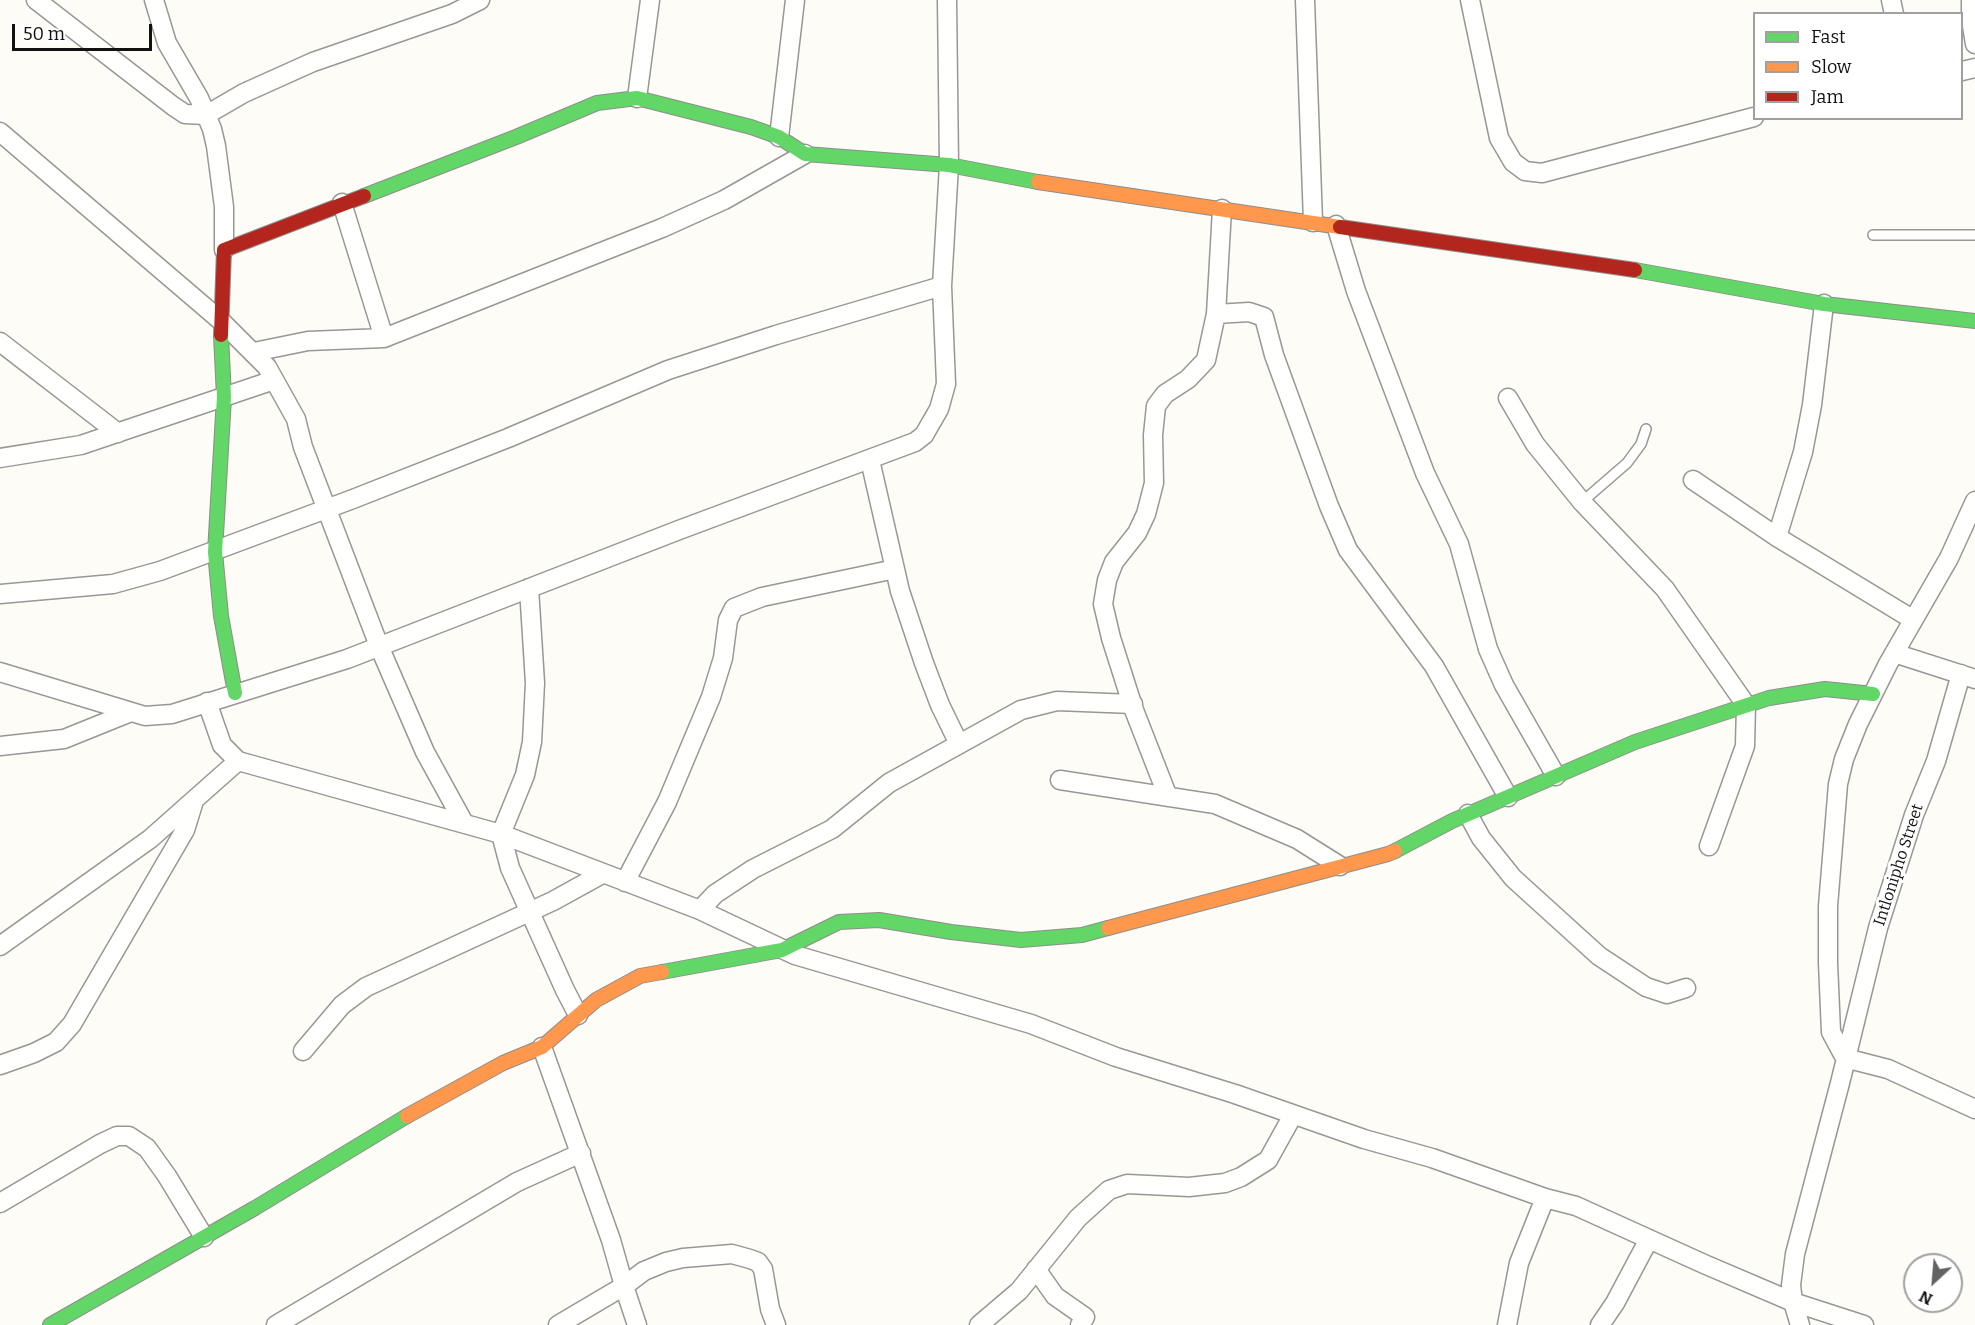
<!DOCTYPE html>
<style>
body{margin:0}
#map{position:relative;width:1975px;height:1325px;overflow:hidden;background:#fdfcf7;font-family:Bitter,serif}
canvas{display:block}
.legend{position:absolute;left:1753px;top:12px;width:210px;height:108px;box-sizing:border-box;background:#fff;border:2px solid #a0a0a0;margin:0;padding:8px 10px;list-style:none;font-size:18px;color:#111}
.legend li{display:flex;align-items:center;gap:12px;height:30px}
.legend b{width:30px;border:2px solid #a0a0a0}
.north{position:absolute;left:1903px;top:1253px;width:60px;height:60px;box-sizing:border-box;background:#fff;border:2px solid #a0a0a0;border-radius:50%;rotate:206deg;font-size:16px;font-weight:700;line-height:24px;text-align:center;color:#111}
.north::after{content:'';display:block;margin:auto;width:21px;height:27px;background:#646362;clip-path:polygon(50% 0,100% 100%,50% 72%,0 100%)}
.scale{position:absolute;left:12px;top:24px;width:140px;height:27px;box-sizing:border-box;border:3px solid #111;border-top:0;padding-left:8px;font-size:18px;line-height:21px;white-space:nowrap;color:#111;-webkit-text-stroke:4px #fff;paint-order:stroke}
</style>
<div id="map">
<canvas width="1975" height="1325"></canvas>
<ul class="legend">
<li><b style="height:8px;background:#63d668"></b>Fast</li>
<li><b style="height:8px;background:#ff974d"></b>Slow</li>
<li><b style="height:8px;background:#b3261e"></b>Jam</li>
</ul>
<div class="north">N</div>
<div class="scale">50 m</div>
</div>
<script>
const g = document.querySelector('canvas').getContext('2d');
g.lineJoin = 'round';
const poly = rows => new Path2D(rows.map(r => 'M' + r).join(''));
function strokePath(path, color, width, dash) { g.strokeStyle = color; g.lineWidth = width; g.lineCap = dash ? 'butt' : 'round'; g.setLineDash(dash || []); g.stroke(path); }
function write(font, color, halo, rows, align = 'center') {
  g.font = font + ' Bitter,serif'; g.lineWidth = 6; g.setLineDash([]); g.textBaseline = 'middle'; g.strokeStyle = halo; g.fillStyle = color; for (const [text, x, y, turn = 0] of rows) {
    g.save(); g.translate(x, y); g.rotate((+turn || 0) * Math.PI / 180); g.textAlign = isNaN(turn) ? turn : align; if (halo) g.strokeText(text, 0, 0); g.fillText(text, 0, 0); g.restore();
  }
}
const lane = poly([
 [1873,235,1975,235],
 [1582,502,1627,463,1641,444,1646,429]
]);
const street = poly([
 [36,0,173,106,185,114,206,115,244,93,313,62,452,14,480,0],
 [154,0,167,43,199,98,212,129,216,146,224,207,224,250],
 [1305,0,1313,222],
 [1470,0,1499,138,1513,162,1525,171,1542,173,1754,117],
 [1891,0,1894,14],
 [1971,0,1971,19,1975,44],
 [1962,71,1975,68],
 [637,98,650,0],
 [0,132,220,320,267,367,296,419,303,447,379,646,425,752,464,823],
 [779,137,795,0],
 [342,203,384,338],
 [1336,225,1356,291,1425,473,1459,544,1488,649,1504,685,1556,776],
 [1216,314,1249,312,1264,317,1274,355,1329,506,1348,550,1434,666,1508,797],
 [0,342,118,433],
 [254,352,308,341,384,338,662,228,724,200,805,154],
 [1508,398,1535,444,1582,502,1665,589,1746,705,1745,746,1709,846],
 [0,458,81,445,274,380],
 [870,460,900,591,924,663,940,705,959,744],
 [1693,480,1777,537,1912,619],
 [1777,537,1803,452,1812,405,1824,304],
 [529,588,535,683,532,742,525,775,501,834,510,868,565,990,578,1015],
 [0,594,113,584,160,571,353,499,508,438,668,370,776,335,942,286],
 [1894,653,1975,679],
 [0,672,145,716,172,714,347,659,679,530,915,442,924,435,939,409,946,384,942,286,949,165,947,0],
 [207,702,222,745,238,761,501,834,700,910,795,955,1031,1024,1116,1057,1235,1094,1364,1139,1432,1158,1545,1198,1576,1206,1704,1264,1793,1302,1864,1325],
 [0,746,64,739,131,712],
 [1060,780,1215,804,1297,839,1340,866],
 [1168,797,1134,710,1111,638,1103,604,1107,580,1114,562,1137,533,1146,514,1154,483,1153,435,1156,406,1165,394,1188,379,1206,360,1216,314,1222,209],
 [1468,814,1481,838,1513,878,1599,956,1646,987,1667,994,1686,988],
 [625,882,667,802,711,697,723,658,728,620,734,608,762,597,895,569],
 [700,910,715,894,753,869,832,829,889,783,1021,710,1057,701,1133,704],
 [0,946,150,839,238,761],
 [542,1047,611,1240,624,1286,637,1325],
 [303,1051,342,1005,366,987,553,901,602,874],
 [1845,1058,1831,1032,1828,963,1828,906,1838,784,1844,759,1858,724,1888,664,1949,558,1975,501],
 [1845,1058,1888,1069,1975,1109],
 [0,1065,34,1053,56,1042,72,1024,185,830,194,801],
 [0,1203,100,1144,117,1136,129,1136,147,1148,167,1176,204,1237],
 [1036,1269,1055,1296,1085,1317,1080,1325],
 [276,1325,517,1182,581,1153],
 [558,1325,624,1286,644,1271,666,1262,683,1258,732,1254,750,1259,758,1262,763,1269,770,1309,776,1325],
 [979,1325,1019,1291,1078,1218,1109,1190,1127,1184,1189,1187,1225,1183,1241,1177,1268,1160,1293,1115],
 [1507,1325,1519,1263,1545,1198],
 [1600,1325,1615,1303,1649,1239],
 [1800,1325,1793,1302,1791,1285,1795,1254,1840,1083,1878,928,1914,815,1936,761,1961,674]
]);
const fast = poly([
 [364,196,516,137,597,103,637,98,751,127,779,137,805,154,949,165,1038,182],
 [1635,270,1824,304,1975,321],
 [221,335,224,397,215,552,221,616,235,693],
 [1395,851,1452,821,1635,742,1769,698,1825,689,1873,694],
 [662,972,782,950,839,922,879,920,951,932,1021,940,1082,935,1108,928],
 [50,1325,255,1208,407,1116]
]);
const slow = poly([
 [1038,182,1340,227],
 [1108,928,1388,854,1395,851],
 [407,1116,503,1063,542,1047,596,1000,640,976,662,972]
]);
const jam = poly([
 [1340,227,1635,270],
 [221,335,224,250,364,196]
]);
const streetNames = [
 ["Intlonipho Street",1899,865,-72]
];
strokePath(lane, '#979795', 12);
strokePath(street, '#979795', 21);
strokePath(fast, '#8e8d8b', 16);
strokePath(slow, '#8e8d8b', 16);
strokePath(jam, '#8e8d8b', 16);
strokePath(lane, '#fffffe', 9);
strokePath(street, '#fffffe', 18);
strokePath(fast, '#63d668', 14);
strokePath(slow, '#ff974d', 14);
strokePath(jam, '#b3261e', 14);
write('16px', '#111', '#fff', streetNames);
</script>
